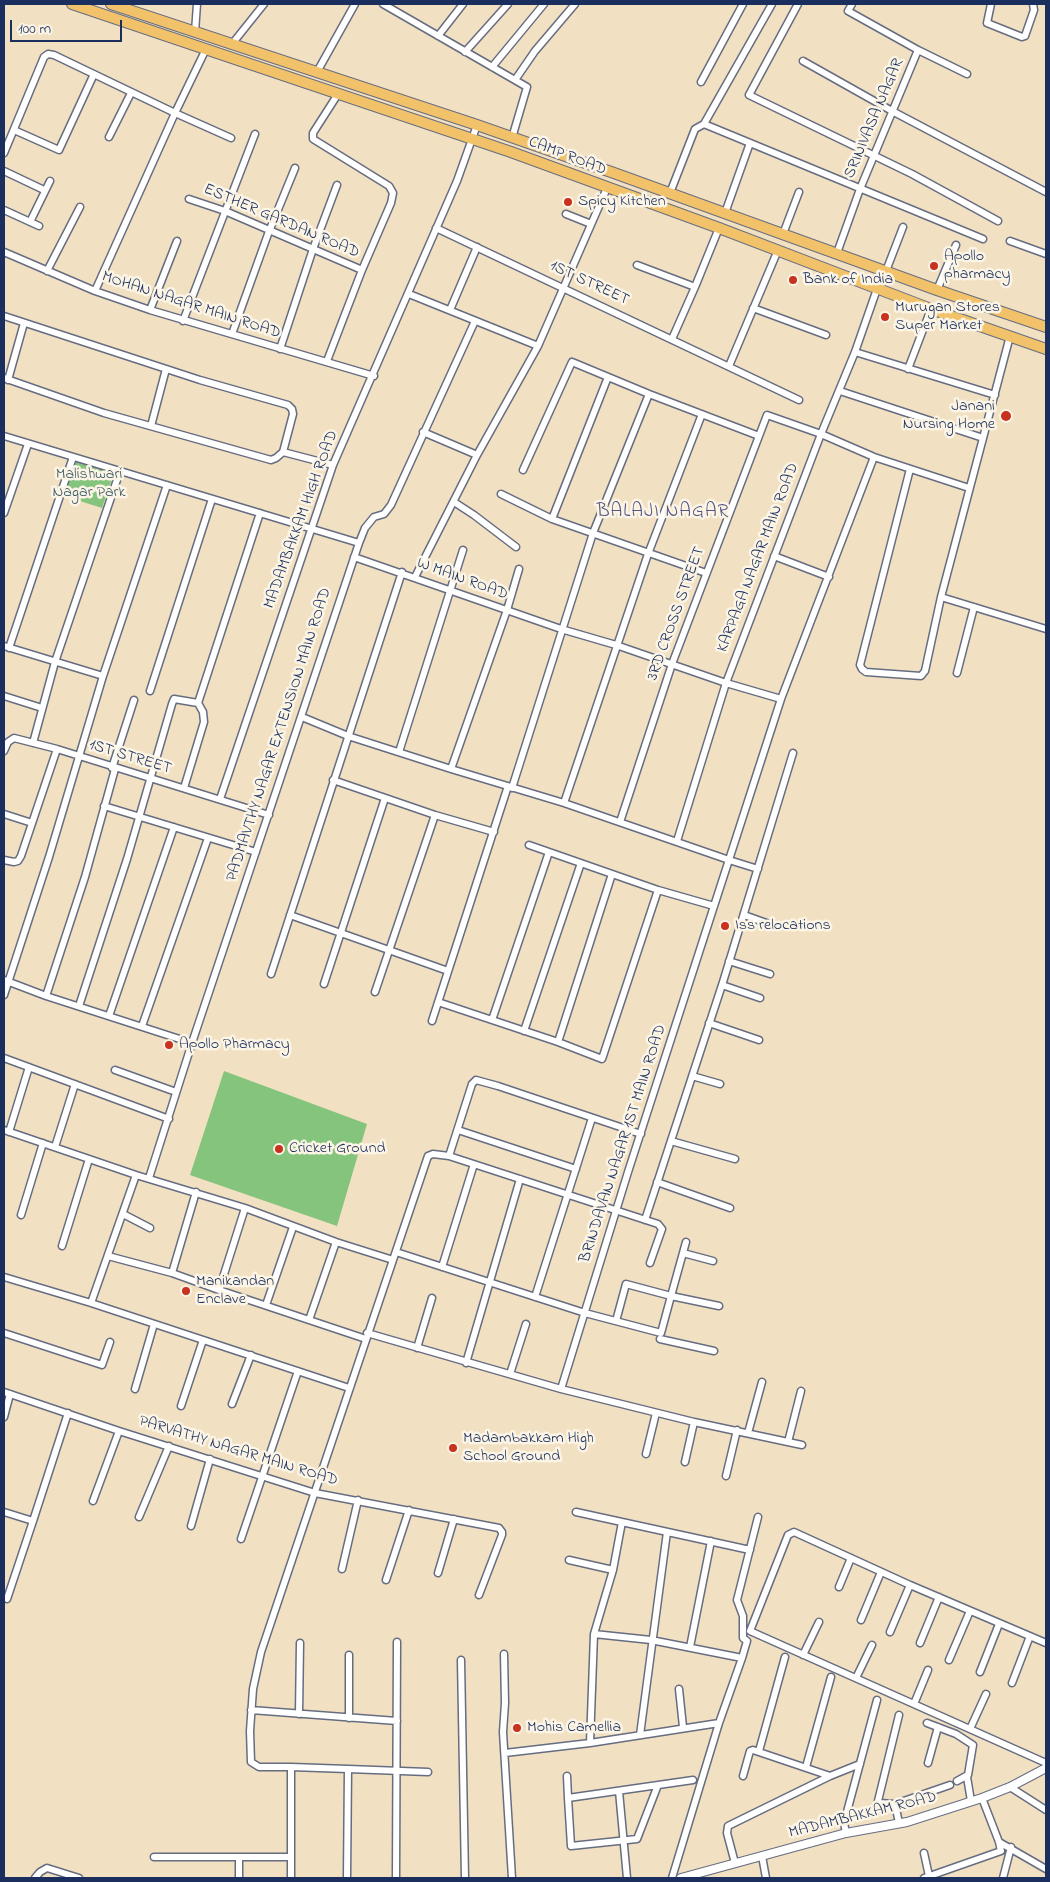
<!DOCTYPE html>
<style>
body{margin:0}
#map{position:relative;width:1050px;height:1882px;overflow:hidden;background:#f2e0c2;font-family:"Indie Flower",sans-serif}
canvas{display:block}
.frame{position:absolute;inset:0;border:5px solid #1b2f5e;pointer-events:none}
.scale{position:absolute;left:10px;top:20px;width:112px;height:22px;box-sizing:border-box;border:2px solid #1b2f5e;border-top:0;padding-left:6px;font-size:15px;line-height:18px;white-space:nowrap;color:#1b2f5e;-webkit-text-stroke:4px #fcf5e5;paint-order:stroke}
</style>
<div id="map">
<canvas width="1050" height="1882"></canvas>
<div class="frame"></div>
<div class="scale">100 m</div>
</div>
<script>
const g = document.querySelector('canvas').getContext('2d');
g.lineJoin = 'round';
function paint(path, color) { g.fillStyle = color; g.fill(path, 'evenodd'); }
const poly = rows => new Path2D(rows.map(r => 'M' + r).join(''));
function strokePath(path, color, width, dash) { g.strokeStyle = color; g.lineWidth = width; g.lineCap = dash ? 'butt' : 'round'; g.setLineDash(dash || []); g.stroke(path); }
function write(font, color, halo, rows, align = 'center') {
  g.font = font + ' "Indie Flower",sans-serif'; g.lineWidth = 5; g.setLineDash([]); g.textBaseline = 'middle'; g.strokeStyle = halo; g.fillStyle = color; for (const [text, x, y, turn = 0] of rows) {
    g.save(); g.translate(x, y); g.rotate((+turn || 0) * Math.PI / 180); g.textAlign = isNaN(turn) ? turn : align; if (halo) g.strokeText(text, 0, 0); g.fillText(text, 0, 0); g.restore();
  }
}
const green = poly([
 [76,458,114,473,102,508,64,496],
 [224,1071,367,1124,337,1226,190,1175]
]);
const minor = poly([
 [383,4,527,87,512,138],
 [798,4,749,95,912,174,998,221],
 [991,4,987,23,1022,37,1025,36,1034,10,1033,4],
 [195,32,197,4],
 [438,36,463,4],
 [232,44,264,4],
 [918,50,967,74],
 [465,52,508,4],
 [803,61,892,111,1046,192],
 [492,67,544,4],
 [317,72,355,4],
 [515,80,535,51,575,4],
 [701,82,743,4],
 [704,124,983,239],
 [14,130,59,150,94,74],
 [109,137,131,93],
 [4,153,44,57,48,54,54,55,175,113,231,138],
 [4,171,44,190],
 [670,193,695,129,704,124,772,4],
 [189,199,225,211,362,270],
 [4,210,39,226],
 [725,213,750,143],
 [566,214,591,224],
 [30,222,50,181],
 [436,228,799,400],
 [783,234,799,192],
 [1010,241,1046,254],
 [4,252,95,291,150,310,374,376],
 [837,253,860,189,918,50,848,11,852,4],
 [637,265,695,287],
 [47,271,80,207],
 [886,271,903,227],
 [937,290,956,245],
 [95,291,175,113,206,49],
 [409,294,538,346,607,188],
 [753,308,826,335],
 [150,310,177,241],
 [450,310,477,247],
 [4,316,200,380,288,405,292,409,293,414,283,452,333,465],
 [183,321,255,134],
 [232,334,268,234,295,168],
 [672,339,695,287,719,228],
 [280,349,313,249,337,185],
 [855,352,995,395],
 [327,361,362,270,391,203,393,193,389,186,313,139,313,133,338,94],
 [729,366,778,250],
 [908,369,931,309],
 [4,378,104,413,271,460,276,458,283,452],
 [8,380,24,323],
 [840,391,983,438],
 [151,426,166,369],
 [423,432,477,455],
 [4,436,359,543],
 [910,469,860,665,862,669,866,672,921,676,925,671,941,597,1010,336],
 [523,470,572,362,649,394,759,436],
 [501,494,552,519,608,377],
 [454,502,474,515,516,547],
 [4,513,28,444],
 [552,519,706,573],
 [774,556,829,577],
 [354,557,561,629,616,645,726,683,781,699],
 [415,577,477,455,538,346],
 [941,597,1046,629],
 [4,646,103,676],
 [9,648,73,457],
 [957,673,974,607],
 [150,691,212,499],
 [4,696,42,708],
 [302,717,348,736,451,769,564,803,729,860,758,869],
 [33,743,55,662,120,471],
 [4,751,8,742,14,738,57,749,269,815],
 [399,752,463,550],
 [112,768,134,700],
 [451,769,507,610,519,569],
 [333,780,435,815,494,832],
 [184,788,204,722,203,712,198,703],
 [512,788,593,533,649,394],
 [220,799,333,465,457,181,477,125],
 [564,803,648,554,702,414],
 [104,806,256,852],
 [4,814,32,823],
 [620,822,672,664,767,415,821,434,874,457,969,488],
 [677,841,726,683,821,434,855,352,877,289],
 [529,845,658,890,714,906],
 [4,860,14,862,18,861,21,856,57,749],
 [290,915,448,971],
 [744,915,772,925],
 [729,961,770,974],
 [271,974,402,572],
 [4,980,46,996,192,1043],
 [324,984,385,798],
 [722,985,760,998],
 [375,992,435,815],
 [4,995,49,857,103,676,167,485],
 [46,996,85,877,115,769],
 [438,1002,558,1042,602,1059,658,890],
 [79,1006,127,859,172,704,174,699,198,703,260,513],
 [109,1016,174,827],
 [492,1020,549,852],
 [432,1021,508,786],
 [709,1023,759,1040],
 [142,1026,208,838],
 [524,1031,581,863],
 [558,1042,612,874],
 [4,1058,169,1119],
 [115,1070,176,1092],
 [692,1076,720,1084],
 [4,1130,136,1175,245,1208,336,1242,393,1260],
 [458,1130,576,1169],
 [9,1132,29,1067],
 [671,1141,735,1159],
 [55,1147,75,1084],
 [449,1156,472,1084,476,1080,498,1086,641,1134],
 [136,1175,91,1303,349,1388],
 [149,1178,192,1043,359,543,365,528,374,517,384,514,391,505,475,321],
 [657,1182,730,1208],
 [245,1208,219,1290,366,1339],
 [123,1214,150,1228],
 [21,1215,43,1143],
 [645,1220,723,982,793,753],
 [686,1242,671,1296,719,1306],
 [62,1246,89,1159],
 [396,1252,585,1313,661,1333,671,1296,626,1284,616,1321],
 [683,1253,713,1261],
 [108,1256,172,1273,219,1290],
 [442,1267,474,1164],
 [172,1273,196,1192],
 [4,1277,91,1303],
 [535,1297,592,1118],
 [266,1305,293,1227],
 [309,1320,336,1242],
 [4,1333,102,1365,110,1342],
 [367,1333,561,1389,694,1422,802,1445],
 [660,1339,714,1351],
 [417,1348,432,1298],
 [466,1363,520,1179],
 [510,1374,526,1324],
 [135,1389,154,1324],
 [561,1389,628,1172,781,699,874,457],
 [4,1392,119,1431,315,1493,499,1528,502,1532,502,1535,479,1595],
 [232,1404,251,1355],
 [181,1406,203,1340],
 [4,1417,10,1394],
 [748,1433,762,1382],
 [788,1442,801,1391],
 [646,1454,656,1413],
 [685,1462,694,1422],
 [726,1476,737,1430],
 [93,1501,119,1431],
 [4,1512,33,1521,68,1413],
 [576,1512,750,1550],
 [139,1517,169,1446],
 [191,1526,210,1459],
 [241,1539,298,1371],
 [569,1560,613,1570],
 [342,1569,358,1500],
 [438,1573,454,1519],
 [386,1580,409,1510],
 [839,1587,851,1558],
 [7,1599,33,1521],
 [861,1620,881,1572],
 [890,1632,910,1585],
 [594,1634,651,1640,742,1658,747,1641,743,1638,743,1616,737,1600,758,1517],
 [920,1643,939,1597],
 [1046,1643,910,1585,794,1532,788,1535,750,1631,1046,1763],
 [690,1647,711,1541],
 [504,1654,505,1703,503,1732,512,1878],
 [349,1655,349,1718],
 [803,1655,819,1622],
 [461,1660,465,1878],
 [949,1660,970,1611],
 [980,1672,999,1624],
 [856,1678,872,1645],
 [1012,1683,1030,1636],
 [679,1689,683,1727],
 [914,1704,928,1670],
 [251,1710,397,1721],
 [299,1714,300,1643],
 [927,1723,956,1734,973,1745,968,1775,957,1781],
 [970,1729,986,1694],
 [640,1735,667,1532],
 [590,1743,594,1634,613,1570,622,1522],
 [759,1751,785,1657],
 [505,1753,590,1743,719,1723],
 [928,1763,938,1727],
 [291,1767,348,1769,347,1878],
 [806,1767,831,1677],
 [348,1769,428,1772],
 [567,1776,568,1798],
 [743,1776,750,1751,753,1750,830,1776],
 [967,1777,971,1801],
 [658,1785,637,1839,571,1846,568,1798,693,1780],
 [1010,1787,1046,1810],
 [619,1791,627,1878],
 [895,1804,950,1785],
 [899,1823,895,1804,879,1803,878,1801,899,1715],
 [846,1833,844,1823,877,1700],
 [999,1842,1046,1869],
 [924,1853,929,1876],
 [762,1856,766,1878],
 [154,1857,291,1857],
 [735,1863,727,1833,728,1826,830,1776,860,1764],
 [35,1878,40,1872,47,1868,79,1878],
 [239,1878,239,1857],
 [291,1878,291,1767,259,1767,251,1762,250,1731,253,1689,261,1652,428,1156,433,1154,449,1156,658,1224,662,1229,650,1263],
 [396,1878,397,1642],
 [672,1878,719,1723,742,1658],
 [924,1878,1001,1851,999,1842,982,1798],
 [1003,1878,1011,1847]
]);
const tertiary = poly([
 [681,1878,846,1833,907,1822,982,1798,1010,1787,1046,1768]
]);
const primary = poly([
 [72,4,511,152,719,228,931,309,1046,349],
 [111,4,477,125,614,173,937,290,1046,327]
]);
const markers = [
 [568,202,5,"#c8321e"],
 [934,266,5,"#c8321e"],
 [793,280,5,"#c8321e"],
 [885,317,5,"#c8321e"],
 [1006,416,6,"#c8321e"],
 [725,926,5,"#c8321e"],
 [169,1045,5,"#c8321e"],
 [279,1149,5,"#c8321e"],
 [186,1291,5,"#c8321e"],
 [453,1448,5,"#c8321e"],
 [517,1728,5,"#c8321e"]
];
const streetNames = [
 ["SRINIVASA NAGAR",875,119,-67],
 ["CAMP ROAD",567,157,21],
 ["ESTHER GARDAN ROAD",281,222,23],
 ["1ST STREET",589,284,25],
 ["MOHAN NAGAR MAIN ROAD",191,306,18],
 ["MADAMBAKKAM HIGH ROAD",302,520,-70],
 ["KARPAGA NAGAR MAIN ROAD",759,558,-69],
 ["W MAIN ROAD",462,580,20],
 ["3RD CROSS STREET",677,614,-70],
 ["PADMAVTHY NAGAR EXTENSION MAIN ROAD",280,735,-72],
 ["1ST STREET",130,758,17],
 ["BRINDAVAN NAGAR 1ST MAIN ROAD",624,1144,-72],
 ["PARVATHY NAGAR MAIN ROAD",238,1452,17],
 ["MADAMBAKKAM ROAD",863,1816,-14]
];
const poiNames = [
 ["Spicy Kitchen",578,202],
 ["Apollo",944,257],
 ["pharmacy",944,275],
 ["Bank of India",803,280],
 ["Murugan Stores",895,308],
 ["Super Market",895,326],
 ["Janani",995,407,"right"],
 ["Nursing Home",995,425,"right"],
 ["Iss relocations",735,926],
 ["Apollo Pharmacy",179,1045],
 ["Cricket Ground",289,1149],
 ["Manikandan",196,1282],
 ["Enclave",196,1300],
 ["Madambakkam High",463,1439],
 ["School Ground",463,1457],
 ["Mohis Camellia",527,1728]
];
const parkNames = [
 ["Malishwari",89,475],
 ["Nagar Park",89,493]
];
const quarterNames = [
 ["BALAJI NAGAR",663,513]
];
paint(green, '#85c47c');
strokePath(minor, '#666d81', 9);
strokePath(tertiary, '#666d81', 10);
strokePath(primary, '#666d81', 12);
strokePath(minor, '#fff', 6);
strokePath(tertiary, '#fff', 8);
strokePath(primary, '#f2c26a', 10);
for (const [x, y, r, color] of markers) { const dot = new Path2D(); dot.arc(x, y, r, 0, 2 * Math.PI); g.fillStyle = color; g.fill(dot); strokePath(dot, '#fcf5e5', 2); }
write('16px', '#1b2f5e', '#fcf5e5', streetNames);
write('16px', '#1b2f5e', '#fcf5e5', poiNames, 'left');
write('16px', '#3b5c67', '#fcf5e5', parkNames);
g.letterSpacing = '1px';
write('19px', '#575786', '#fcf5e5', quarterNames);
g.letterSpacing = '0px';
</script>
